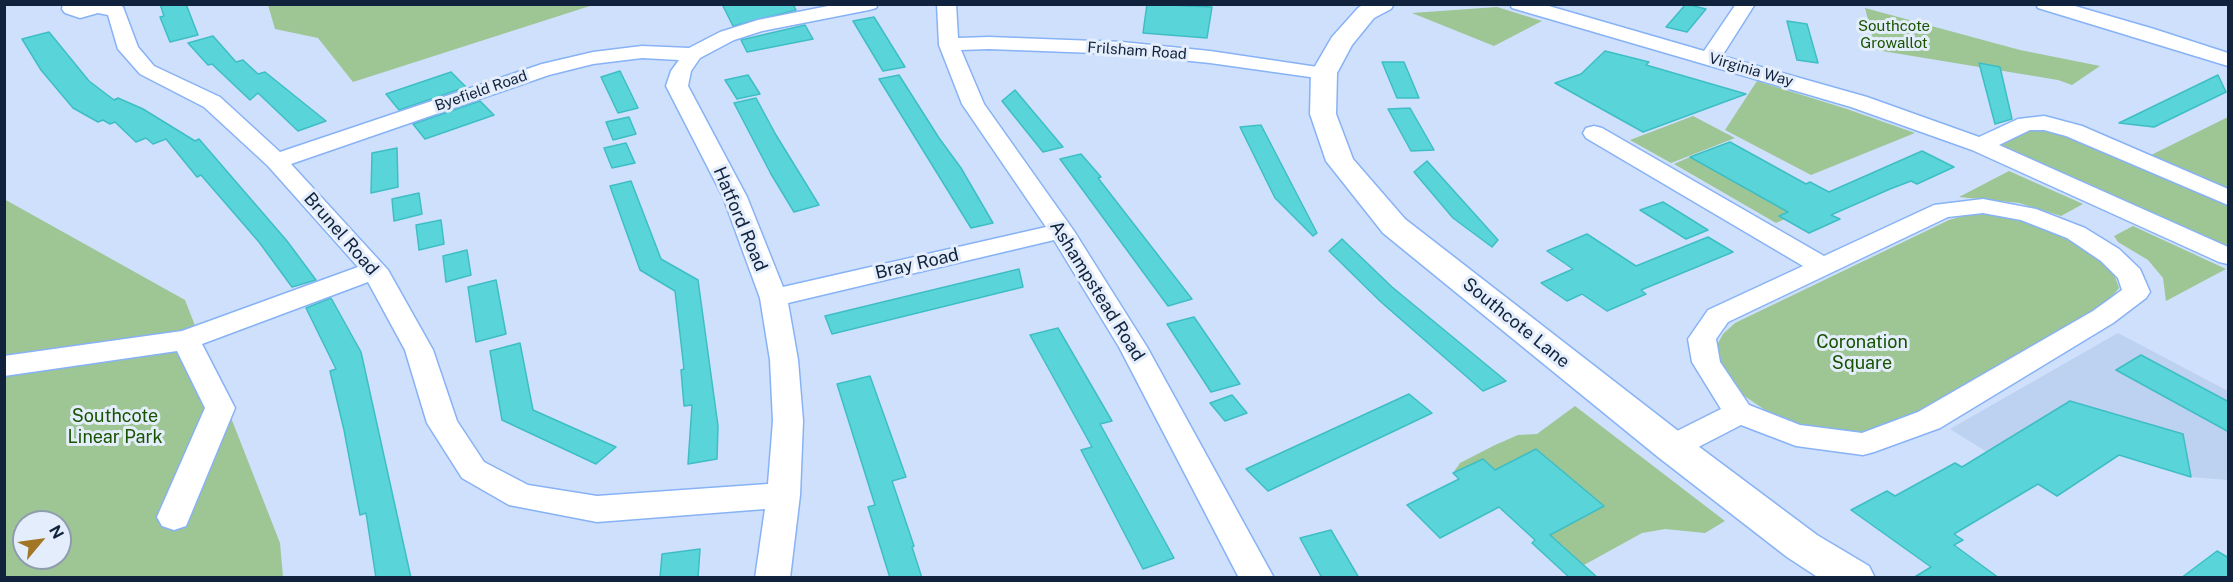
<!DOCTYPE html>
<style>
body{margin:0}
#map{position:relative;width:2233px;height:582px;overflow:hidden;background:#cee0fc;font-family:"Public Sans",sans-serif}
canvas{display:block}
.frame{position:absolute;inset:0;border:6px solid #11223c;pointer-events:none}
.north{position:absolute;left:12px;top:510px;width:60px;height:60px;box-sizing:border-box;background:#e3edfb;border:2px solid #8f9caf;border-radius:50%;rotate:61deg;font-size:16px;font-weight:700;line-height:24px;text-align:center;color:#11223c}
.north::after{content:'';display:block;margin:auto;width:21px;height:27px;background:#a17626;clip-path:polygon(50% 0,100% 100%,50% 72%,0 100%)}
</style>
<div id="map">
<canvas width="2233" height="582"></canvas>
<div class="frame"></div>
<div class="north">N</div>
</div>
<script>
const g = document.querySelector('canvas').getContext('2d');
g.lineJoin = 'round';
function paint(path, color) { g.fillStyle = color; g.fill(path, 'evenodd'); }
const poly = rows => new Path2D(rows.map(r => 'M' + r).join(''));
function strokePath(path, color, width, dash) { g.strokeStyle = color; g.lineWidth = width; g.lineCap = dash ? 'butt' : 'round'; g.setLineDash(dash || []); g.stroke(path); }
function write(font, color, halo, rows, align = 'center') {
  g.font = font + ' "Public Sans",sans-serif'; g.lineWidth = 6; g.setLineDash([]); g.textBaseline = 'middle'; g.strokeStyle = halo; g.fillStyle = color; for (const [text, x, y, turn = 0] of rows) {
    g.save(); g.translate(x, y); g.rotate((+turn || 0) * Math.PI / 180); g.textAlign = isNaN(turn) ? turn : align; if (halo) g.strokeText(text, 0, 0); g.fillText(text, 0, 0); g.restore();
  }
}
const built = poly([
 [2118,333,2228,391,2228,480,2191,477,2183,434,2070,401,1987,452,1950,429]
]);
const green = poly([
 [268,5,268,4,593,5,353,82,318,38,275,29],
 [1497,7,1542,21,1494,46,1412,13],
 [1865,8,2020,50,2100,66,2072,85,2058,80,1876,50],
 [1757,81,1847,109,1915,133,1811,175,1725,130],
 [1693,116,1735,138,1671,163,1630,140],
 [2228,117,2228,256,1980,145,2044,123,2141,160],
 [1690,157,1766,200,1772,198,1793,210,1780,217,1785,219,1776,223,1674,164],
 [2009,171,2083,204,2061,216,2019,203,1959,197],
 [4,199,185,300,280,543,283,577,5,577],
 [24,522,60,522,60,558,24,558],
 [1984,214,2023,220,2081,243,2113,271,2119,288,2107,303,1885,431,1842,436,1805,428,1768,412,1740,393,1729,380,1718,359,1717,345,1723,334,1735,323,1949,220,1963,216],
 [2133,226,2226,269,2166,301,2163,278,2148,260,2118,242,2114,236],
 [1575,406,1725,521,1705,533,1665,529,1642,533,1584,565,1550,535,1603,506,1536,449,1495,470,1483,459,1453,473,1460,463,1495,445,1518,435,1537,434]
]);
const building = poly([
 [160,4,186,4,198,35,170,42,160,17,164,16,160,4],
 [722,4,793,4,796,10,733,26,722,4],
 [1147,4,1212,7,1207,38,1143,33,1147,4],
 [1686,4,1706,9,1687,32,1666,27,1686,4],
 [874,17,905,67,883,71,853,21,874,17],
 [1787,21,1807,24,1818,63,1797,60,1787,21],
 [805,25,813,39,747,52,741,40,805,25],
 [49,32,89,81,114,100,118,98,143,109,195,141,199,139,287,241,316,280,292,287,259,242,201,175,197,177,166,139,153,144,146,138,136,142,115,122,110,124,103,120,98,122,73,108,41,70,22,39,49,32],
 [213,36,236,62,243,60,258,74,265,72,326,121,298,131,258,93,250,100,212,64,208,65,188,43,213,36],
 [1605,51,1649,62,1646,65,1746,94,1643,132,1555,83,1581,74,1605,51],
 [1382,62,1404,62,1419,98,1397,98,1382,62],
 [1979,63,2000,67,2012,119,1995,124,1979,63],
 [620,71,638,108,618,113,601,77,620,71],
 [451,72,466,87,399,110,386,94,451,72],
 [748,75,760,94,737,99,725,80,748,75],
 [899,75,939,138,961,168,993,223,971,228,879,79,899,75],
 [2218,75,2226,92,2154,127,2119,123,2218,75],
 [1015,90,1063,147,1043,152,1002,101,1015,90],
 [756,98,776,135,819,205,794,212,771,174,734,103,756,98],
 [480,101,494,115,425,139,413,124,480,101],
 [1410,108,1434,150,1411,151,1388,109,1410,108],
 [629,117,636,134,613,140,606,122,629,117],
 [1261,125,1317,233,1313,236,1275,198,1240,127,1261,125],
 [1730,142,1806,184,1810,182,1829,192,1922,151,1954,167,1917,184,1911,181,1890,189,1831,215,1840,219,1809,233,1779,216,1788,212,1690,157,1730,142],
 [626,143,635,163,612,168,604,148,626,143],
 [397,148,398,187,371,193,372,153,397,148],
 [1081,154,1101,177,1098,178,1192,299,1168,306,1060,159,1081,154],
 [1427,161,1498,240,1492,247,1453,218,1414,172,1427,161],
 [631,181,661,259,698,280,718,426,717,459,688,464,692,405,684,406,681,370,684,369,675,291,640,270,610,186,631,181],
 [419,193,422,214,394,221,392,199,419,193],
 [1663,202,1708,230,1686,239,1640,210,1663,202],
 [441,220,444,244,419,250,416,225,441,220],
 [1587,234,1636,266,1708,237,1733,252,1641,290,1646,294,1607,311,1582,294,1567,301,1541,283,1573,269,1547,251,1587,234],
 [1342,239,1392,287,1506,381,1483,391,1381,302,1329,251,1342,239],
 [467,250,471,275,446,282,443,256,467,250],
 [1019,269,1023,287,832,334,825,316,1019,269],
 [496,280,506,334,476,342,468,287,496,280],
 [331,298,361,352,411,578,376,578,366,513,360,515,344,430,330,371,336,369,306,308,331,298],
 [1194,317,1240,384,1211,392,1167,324,1194,317],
 [1058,328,1112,421,1100,424,1174,558,1143,569,1081,450,1092,447,1030,335,1058,328],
 [520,343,533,410,616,447,596,464,502,420,490,351,520,343],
 [2141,355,2229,402,2229,432,2116,370,2141,355],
 [870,376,906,477,892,481,914,546,912,547,922,578,890,578,868,507,875,505,837,384,870,376],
 [1409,394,1432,413,1268,491,1246,469,1409,394],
 [1232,395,1247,413,1225,421,1210,403,1232,395],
 [2070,401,2183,434,2191,477,2119,455,2057,496,2038,484,1954,534,1963,540,1954,545,1999,578,1913,578,1931,567,1851,510,1887,491,1895,496,1955,463,1962,467,2070,401],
 [1536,449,1604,506,1550,535,1598,578,1570,578,1532,543,1535,540,1499,507,1440,538,1407,505,1459,479,1453,473,1483,459,1495,470,1536,449],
 [1331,530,1359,578,1322,578,1300,538,1331,530],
 [700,549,698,578,660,578,662,554,700,549],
 [2217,551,2229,558,2229,578,2181,578,2217,551]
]);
const street = poly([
 [63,4,119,4,123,7,138,47,154,66,220,97,280,152,542,64,593,52,642,46,689,48,720,32,758,20,838,4,878,4,876,8,869,10,762,31,734,40,700,58,691,71,688,86,747,197,783,287,1046,227,962,104,939,45,937,4,956,4,958,38,989,37,1122,42,1210,51,1331,69,1334,73,1331,77,1324,79,1210,63,1122,54,989,49,961,50,984,104,1074,231,1147,347,1274,578,1239,578,1119,347,1054,240,788,303,798,360,803,421,800,495,790,578,755,578,765,509,597,522,509,505,462,478,427,423,405,350,368,282,202,344,235,408,186,526,174,530,162,526,157,517,205,408,177,351,4,376,4,356,182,331,358,267,268,166,204,107,140,74,118,49,108,15,98,13,80,18,65,13,62,9,63,4],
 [642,58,679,60,671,71,666,86,723,197,760,298,770,360,773,421,768,484,597,496,528,485,484,462,457,421,433,350,388,270,291,164,549,75,593,64,642,58],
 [1510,4,1542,4,1704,51,1736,4,1755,4,1722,56,1867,97,1979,137,2018,119,2044,116,2052,118,2082,126,2228,189,2228,205,2066,136,2044,130,2030,130,1999,145,2228,247,2228,264,2219,262,1972,150,1851,107,1512,8,1510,4],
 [2036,4,2068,4,2154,29,2228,53,2228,66,2038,8,2036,4],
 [1594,126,1602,128,1824,256,1934,205,1983,199,2036,209,2085,228,2119,249,2140,269,2150,292,2146,298,2113,323,1940,428,1874,452,1863,455,1796,446,1741,425,1683,455,1672,458,1661,455,1656,447,1661,439,1721,409,1692,362,1688,339,1708,310,1803,266,1586,138,1583,133,1586,128,1594,126],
 [1983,213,2021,220,2067,238,2101,261,2118,278,2122,290,2093,311,1918,412,1862,433,1800,425,1749,405,1720,362,1716,339,1728,322,1948,217,1983,213]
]);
const secondary = poly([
 [1364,4,1394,4,1391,9,1374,18,1352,45,1337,73,1336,114,1353,159,1405,219,1686,437,1817,535,1869,566,1875,578,1819,578,1787,557,1658,457,1383,233,1326,161,1310,114,1311,73,1332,37,1358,8,1364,4]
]);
const farParknames = [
 ["Southcote",1894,26],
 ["Growallot",1894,43]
];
const farStreetnames = [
 ["Frilsham Road",1137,51,4],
 ["Virginia Way",1751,70,16],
 ["Byefield Road",481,91,-19]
];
const streetNames = [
 ["Hatford Road",740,219,67],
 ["Brunel Road",341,234,49],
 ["Bray Road",917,264,-13],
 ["Ashampstead Road",1097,291,58],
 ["Southcote Lane",1516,323,39]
];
const parkNames = [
 ["Coronation",1862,342],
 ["Square",1862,363],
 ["Southcote",115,416],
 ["Linear Park",115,437]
];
paint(built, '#bdd1f0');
paint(green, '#9ec594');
paint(building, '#59d5da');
strokePath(building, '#3ebec4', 1.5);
strokePath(street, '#87b2f6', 3);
strokePath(secondary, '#87b2f6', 3);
paint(street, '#fff');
paint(secondary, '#fff');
write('15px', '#195301', '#e3edfb', farParknames);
write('15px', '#11223c', '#e3edfb', farStreetnames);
write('18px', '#11223c', '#e3edfb', streetNames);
write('18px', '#195301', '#e3edfb', parkNames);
</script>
